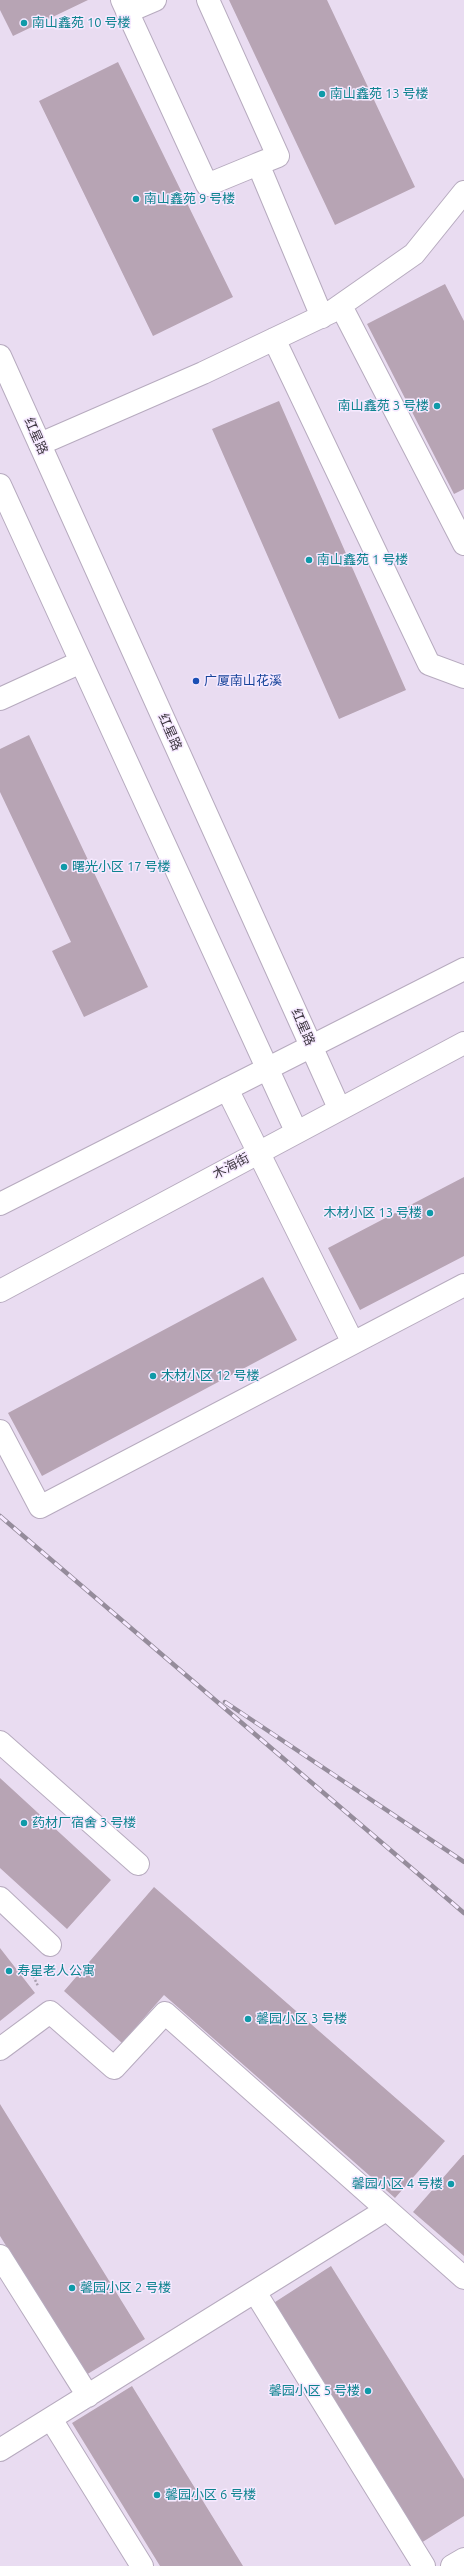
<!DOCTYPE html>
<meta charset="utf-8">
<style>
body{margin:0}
canvas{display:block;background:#e9dcf1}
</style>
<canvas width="464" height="2566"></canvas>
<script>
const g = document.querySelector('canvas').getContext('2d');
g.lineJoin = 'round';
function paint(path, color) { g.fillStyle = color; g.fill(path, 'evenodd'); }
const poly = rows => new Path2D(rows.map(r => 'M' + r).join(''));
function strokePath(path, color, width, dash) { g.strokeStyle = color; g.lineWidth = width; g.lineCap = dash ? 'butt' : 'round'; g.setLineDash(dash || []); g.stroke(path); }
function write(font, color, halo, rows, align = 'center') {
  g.font = font + ' Ubuntu,"Noto Sans SC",sans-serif'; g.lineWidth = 3; g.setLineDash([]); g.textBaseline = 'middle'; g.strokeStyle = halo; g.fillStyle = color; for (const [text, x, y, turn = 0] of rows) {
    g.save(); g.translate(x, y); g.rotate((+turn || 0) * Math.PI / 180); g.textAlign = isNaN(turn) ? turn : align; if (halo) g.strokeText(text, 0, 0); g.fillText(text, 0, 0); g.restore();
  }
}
const building = poly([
 [0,0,88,0,13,36,0,10],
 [229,0,327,0,415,187,335,225],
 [118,62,233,297,153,336,39,101],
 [445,284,464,321,464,489,454,494,367,324],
 [279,401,406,690,339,719,212,429],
 [29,735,148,987,84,1017,52,951,71,942,0,792,0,749],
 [464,1177,464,1256,360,1310,328,1248],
 [263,1277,297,1340,42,1476,8,1413],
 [0,1778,111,1880,67,1929,0,1868],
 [154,1887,445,2141,395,2198,164,1995,122,2043,64,1991],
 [0,1948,35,1993,0,2021],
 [0,2104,145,2339,86,2375,0,2236],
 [463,2155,464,2155,464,2256,413,2212],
 [331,2266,464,2479,464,2516,421,2543,272,2304],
 [132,2386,243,2566,160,2566,72,2423]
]);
const path = poly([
 [30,1969,38,1986]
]);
const minor = poly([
 [122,0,207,185,258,164,322,317],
 [208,0,278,156,258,164],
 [127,12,155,0],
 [341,306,464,544],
 [274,339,429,664,464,677],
 [40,444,203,373,331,312,414,254,464,192],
 [0,699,81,662],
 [227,1089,353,1343],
 [0,1431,40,1507,464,1285],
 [0,1742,138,1864],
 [0,1898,50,1945],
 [0,2049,50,2012,114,2068,165,2013,464,2278],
 [0,2256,88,2396],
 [255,2292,424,2566],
 [51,2419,142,2566],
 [0,2450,386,2210],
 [452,2566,464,2559]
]);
const tertiary = poly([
 [0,356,339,1108],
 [0,485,296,1131]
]);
const secondary = poly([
 [0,1204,464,969],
 [0,1291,464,1043]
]);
const rail = poly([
 [0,1516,464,1913],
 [225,1702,464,1862]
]);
const markers = [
 [24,23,4,"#0f9aa8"],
 [322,94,4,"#0f9aa8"],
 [136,199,4,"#0f9aa8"],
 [437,406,4,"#0f9aa8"],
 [309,560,4,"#0f9aa8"],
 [196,681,4,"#1a4fb4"],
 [64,867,4,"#0f9aa8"],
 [430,1213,4,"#0f9aa8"],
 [153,1376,4,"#0f9aa8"],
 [24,1823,4,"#0f9aa8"],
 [9,1971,4,"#0f9aa8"],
 [248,2019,4,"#0f9aa8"],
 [451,2184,4,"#0f9aa8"],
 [72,2288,4,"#0f9aa8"],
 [368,2391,4,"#0f9aa8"],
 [157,2495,4,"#0f9aa8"]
];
const cultureNames = [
 ["南山鑫苑 10 号楼",32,23],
 ["南山鑫苑 13 号楼",330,94],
 ["南山鑫苑 9 号楼",144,199],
 ["南山鑫苑 3 号楼",429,406,"right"],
 ["南山鑫苑 1 号楼",317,560],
 ["曙光小区 17 号楼",72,867],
 ["木材小区 13 号楼",422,1213,"right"],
 ["木材小区 12 号楼",161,1376],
 ["药材厂宿舍 3 号楼",32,1823],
 ["寿星老人公寓",17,1971],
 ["馨园小区 3 号楼",256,2019],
 ["馨园小区 4 号楼",443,2184,"right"],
 ["馨园小区 2 号楼",80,2288],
 ["馨园小区 5 号楼",360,2391,"right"],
 ["馨园小区 6 号楼",165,2495]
];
const streetNames = [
 ["红星路",36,436,66],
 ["红星路",170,732,66],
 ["红星路",303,1027,66],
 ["木海街",231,1166,-28]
];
const transitNames = [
 ["广厦南山花溪",204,681]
];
paint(building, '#b7a4b4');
strokePath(minor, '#b7abbf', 24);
strokePath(tertiary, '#b7abbf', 24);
strokePath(secondary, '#b7abbf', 24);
strokePath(path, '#aaa0b0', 2.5, [2, 2]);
strokePath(minor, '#fff', 22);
strokePath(tertiary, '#fff', 22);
strokePath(secondary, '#fff', 22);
strokePath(rail, '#958c9b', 4.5);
strokePath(rail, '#f6e9ff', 3, [9]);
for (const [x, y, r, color] of markers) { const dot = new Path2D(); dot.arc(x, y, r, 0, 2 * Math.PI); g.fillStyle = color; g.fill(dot); strokePath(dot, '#f6e9ff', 1.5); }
write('13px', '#0d838f', '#f6e9ff', cultureNames, 'left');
write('13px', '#3f3942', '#f6e9ff', streetNames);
write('13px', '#164399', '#f6e9ff', transitNames, 'left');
</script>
